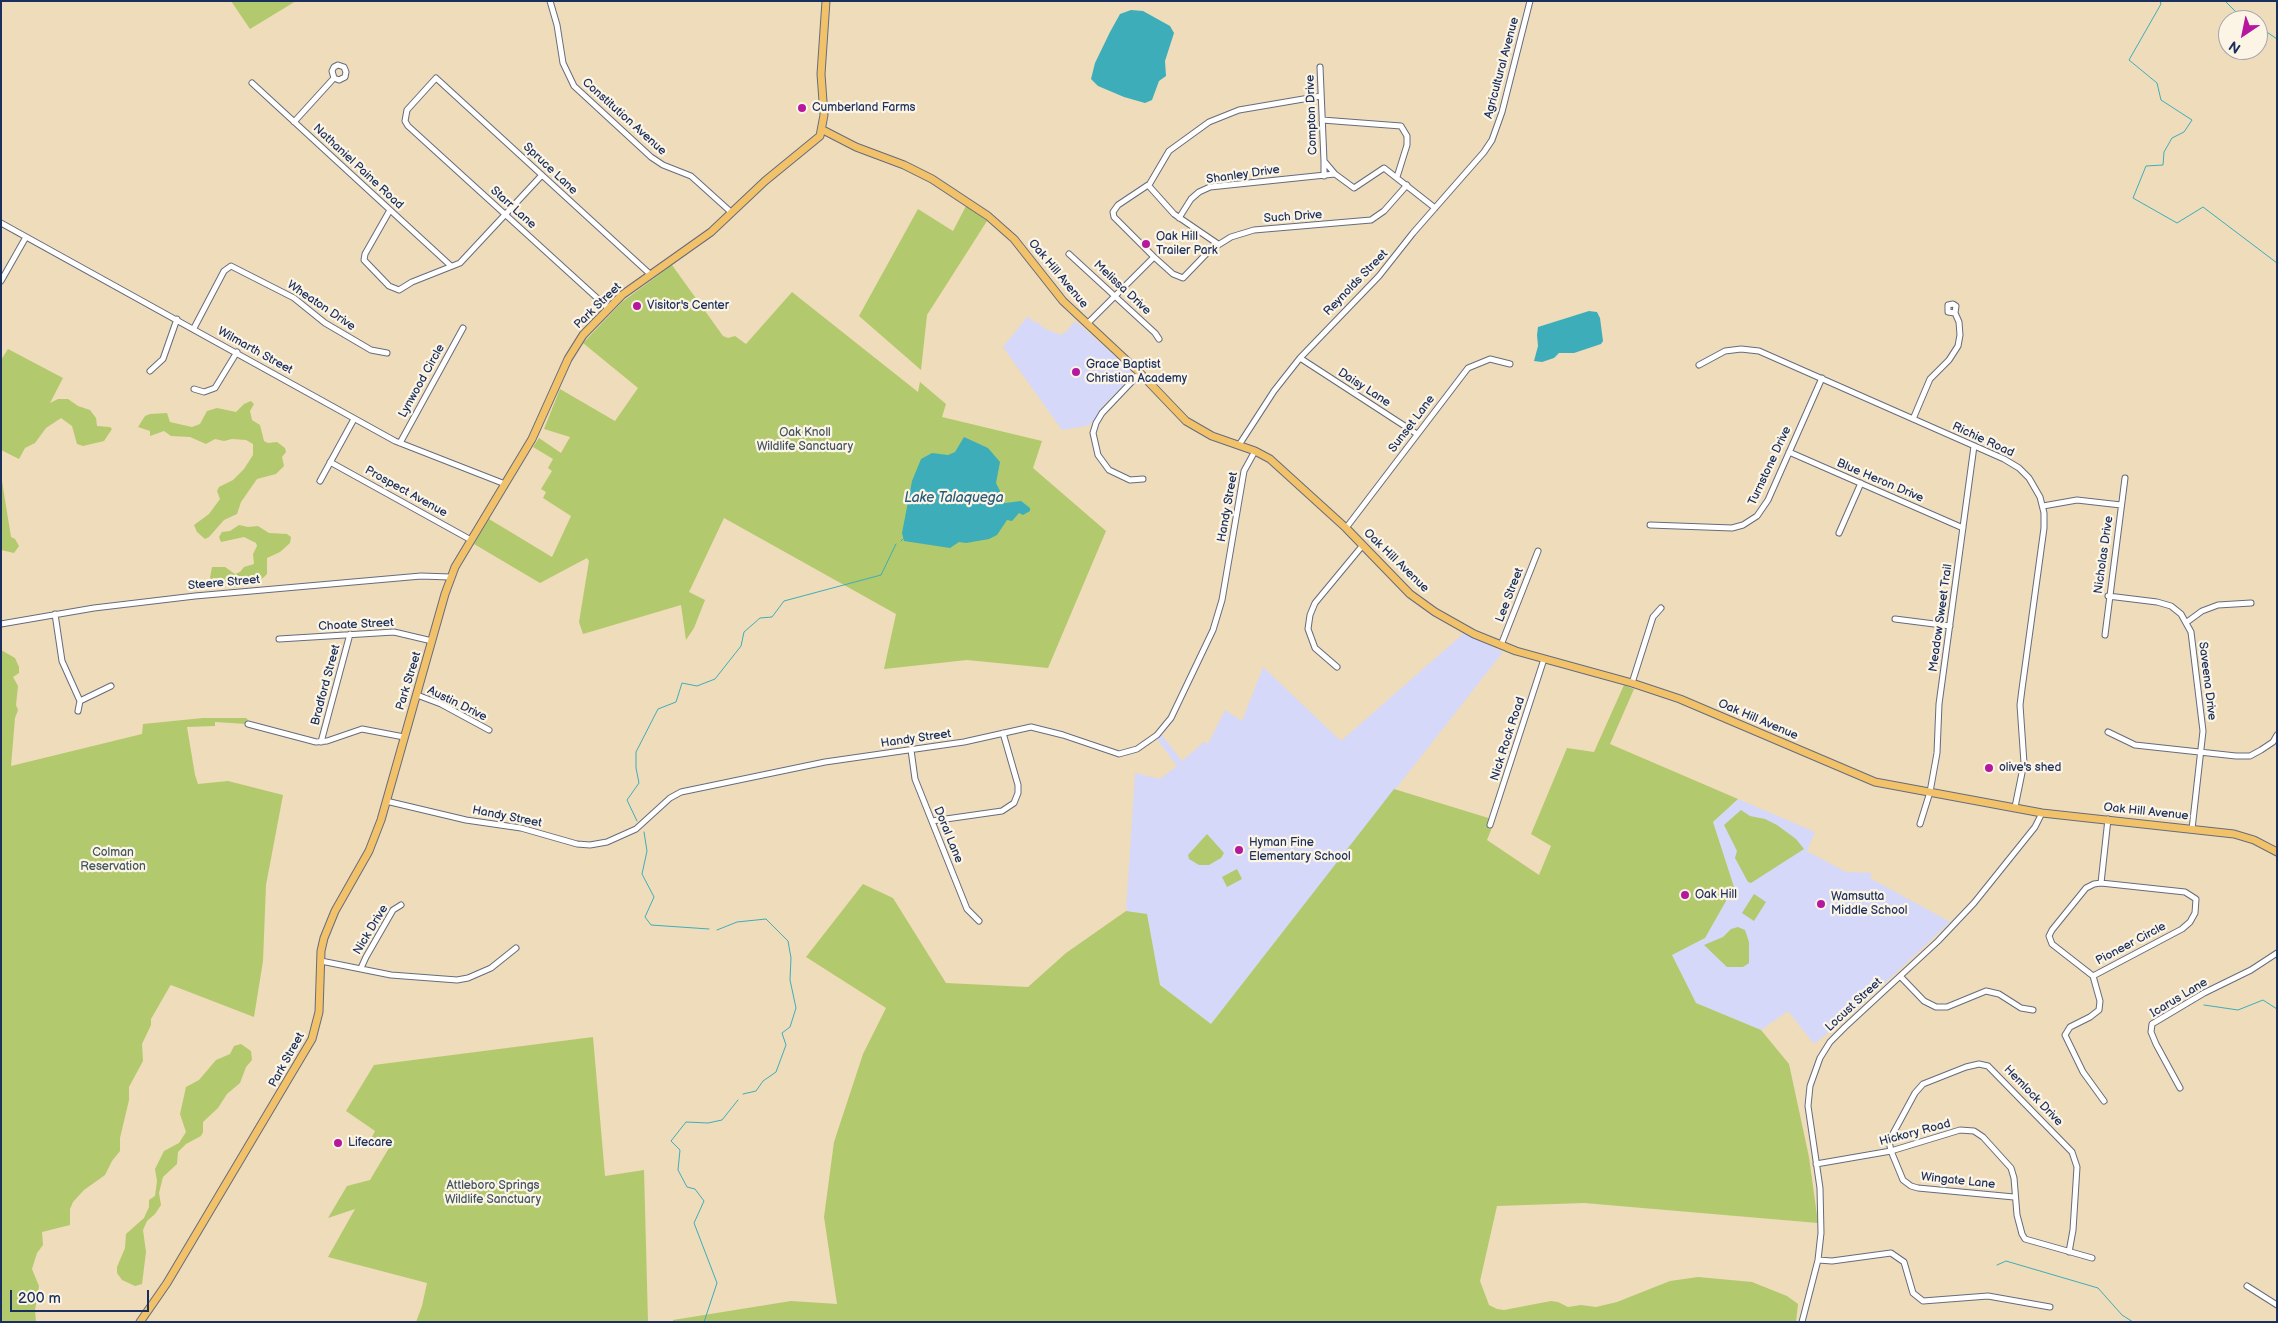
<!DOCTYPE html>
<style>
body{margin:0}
#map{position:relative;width:2278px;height:1323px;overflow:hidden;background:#efdcba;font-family:"Balsamiq Sans",sans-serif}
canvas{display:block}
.frame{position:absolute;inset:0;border:2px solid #1b2f5e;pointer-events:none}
.north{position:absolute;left:2218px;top:10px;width:50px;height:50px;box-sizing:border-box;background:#fcf5e5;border:1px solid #a2a6af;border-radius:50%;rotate:214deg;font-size:14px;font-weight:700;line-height:20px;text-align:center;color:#1b2f5e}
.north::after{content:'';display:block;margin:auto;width:18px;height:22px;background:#b5179e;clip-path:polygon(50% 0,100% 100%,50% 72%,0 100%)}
.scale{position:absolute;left:10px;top:1290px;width:139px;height:22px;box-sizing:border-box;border:2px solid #1b2f5e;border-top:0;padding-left:6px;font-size:15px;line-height:18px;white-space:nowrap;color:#1b2f5e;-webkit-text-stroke:4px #fcf5e5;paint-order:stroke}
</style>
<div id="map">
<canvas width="2278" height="1323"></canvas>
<div class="frame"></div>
<div class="north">N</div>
<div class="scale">200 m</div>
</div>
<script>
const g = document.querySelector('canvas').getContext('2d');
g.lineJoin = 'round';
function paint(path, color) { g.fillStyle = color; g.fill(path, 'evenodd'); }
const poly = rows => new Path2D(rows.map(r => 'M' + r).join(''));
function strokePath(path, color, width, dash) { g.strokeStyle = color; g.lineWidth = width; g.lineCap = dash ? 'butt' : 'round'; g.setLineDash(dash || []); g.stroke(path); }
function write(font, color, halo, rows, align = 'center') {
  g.font = font + ' "Balsamiq Sans",sans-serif'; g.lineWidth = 4.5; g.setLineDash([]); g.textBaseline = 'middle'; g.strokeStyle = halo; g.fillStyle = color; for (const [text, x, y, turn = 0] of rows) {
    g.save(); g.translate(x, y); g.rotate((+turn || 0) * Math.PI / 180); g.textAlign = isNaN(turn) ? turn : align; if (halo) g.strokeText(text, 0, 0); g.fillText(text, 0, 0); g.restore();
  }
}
const built = poly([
 [1028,316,1035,323,1037,322,1044,328,1060,335,1066,332,1075,321,1131,370,1129,379,1101,408,1093,422,1086,426,1062,430,1003,347],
 [1464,633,1503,652,1211,1024,1160,985,1147,914,1126,911,1135,773,1160,779,1177,766,1157,739,1161,734,1182,761,1204,742,1208,744,1225,710,1242,721,1263,667,1341,741],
 [1738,799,1815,832,1807,851,1846,872,1872,873,1870,878,1950,922,1856,1010,1814,1044,1788,1011,1761,1030,1695,1003,1672,955,1705,938,1734,887,1713,822]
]);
const green = poly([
 [231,1,296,1,250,29],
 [966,206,987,221,927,315,921,370,859,316,918,209,953,231],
 [672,265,723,336,728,338,735,336,746,344,792,292,918,392,920,382,946,404,942,417,1042,441,1033,468,1106,531,1048,668,967,660,884,669,896,614,724,518,689,592,705,600,694,628,686,640,681,605,583,634,579,622,589,561,587,558,540,583,474,544,489,519,552,557,571,516,543,498,546,492,541,489,552,471,548,468,553,459,533,447,539,438,561,453,570,437,544,429,560,389,615,421,638,388,583,343,622,302],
 [8,349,63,378,50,403,58,399,68,399,78,406,90,410,96,418,97,426,110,427,112,429,104,441,83,446,77,444,72,426,61,418,46,428,35,443,25,448,19,459,1,450,1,360],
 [251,401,254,404,250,411,252,420,260,425,264,441,268,443,277,442,285,448,286,452,282,457,284,466,276,474,257,479,241,502,237,514,224,520,209,537,205,539,197,532,194,525,209,514,220,499,217,491,219,487,233,480,244,469,253,455,253,444,246,440,232,439,224,441,215,439,206,444,190,437,171,436,164,431,150,436,150,431,138,427,145,416,150,414,167,413,170,422,192,427,200,424,207,411,217,408,236,412,244,404],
 [1,475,11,537,15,539,19,546,14,553,1,550],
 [239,525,248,527,258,526,269,533,287,534,291,537,290,543,280,552,267,558,267,574,263,578,233,587,227,584,217,586,210,578,212,567,225,567,235,574,240,572,244,567,254,564,253,554,257,546,256,543,244,537,221,542,219,537,222,532,230,531],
 [1,650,15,658,19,667,19,673,13,677,18,686,16,705,18,710,15,718,11,766,142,734,143,724,203,718,246,718,248,720,247,724,215,722,215,726,187,727,195,775,198,784,228,781,283,795,266,885,263,961,254,1017,171,985,170,986,151,1019,151,1025,142,1044,143,1061,129,1087,129,1100,120,1138,120,1151,112,1161,105,1175,84,1190,73,1202,70,1209,70,1225,42,1232,43,1245,37,1253,32,1269,39,1286,35,1310,36,1322,1,1322],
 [1624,685,1634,689,1610,744,1738,799,1713,822,1734,887,1705,938,1672,955,1696,1003,1761,1030,1789,1064,1809,1157,1818,1223,1584,1203,1497,1206,1480,1281,1489,1305,1497,1309,1504,1310,1551,1301,1558,1302,1568,1307,1581,1305,1596,1307,1617,1302,1670,1281,1698,1277,1752,1282,1787,1296,1798,1304,1796,1322,673,1322,673,1320,791,1301,837,1304,824,1217,834,1142,863,1054,886,1008,806,957,863,884,893,898,946,983,1028,987,1066,953,1126,911,1147,914,1160,985,1211,1024,1394,789,1495,820,1487,840,1539,875,1551,846,1531,834,1567,748,1594,752],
 [1741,810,1750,816,1765,819,1777,825,1796,839,1804,849,1751,883,1748,882,1735,858,1737,851,1724,825],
 [1207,834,1224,853,1221,858,1209,865,1199,865,1189,859,1188,855],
 [1237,869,1242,879,1227,887,1222,877],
 [1754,894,1766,902,1754,921,1742,913],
 [1738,927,1745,930,1749,942,1749,963,1743,967,1727,967,1704,945,1723,937,1731,929],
 [593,1037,605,1176,644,1170,648,1322,416,1322,422,1306,427,1283,328,1257,355,1209,328,1218,347,1186,370,1180,389,1148,372,1137,375,1131,346,1111,374,1065],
 [241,1044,251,1051,252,1060,246,1067,240,1083,227,1094,218,1108,203,1122,203,1132,201,1136,186,1144,178,1152,177,1164,163,1177,159,1193,161,1205,155,1214,147,1221,143,1230,146,1252,142,1284,135,1286,122,1280,117,1273,117,1267,125,1248,126,1234,144,1218,149,1207,149,1200,155,1196,157,1181,155,1169,164,1151,179,1143,186,1132,180,1114,186,1087,199,1080,216,1060,230,1054,234,1046]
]);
const water = poly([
 [1131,10,1143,11,1170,26,1174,33,1165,61,1166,76,1159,81,1152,100,1145,103,1124,97,1098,86,1091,79,1095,63,1110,32,1120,14],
 [1589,311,1597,312,1600,318,1603,341,1601,344,1574,353,1559,353,1554,358,1542,362,1534,361,1538,346,1537,335,1538,327],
 [964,437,988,448,1000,462,996,483,1000,491,1000,500,1005,503,1021,501,1030,508,1030,511,1023,515,1019,513,1012,521,1007,520,997,535,989,539,966,543,959,542,950,548,904,541,902,533,912,481,921,459,932,453,948,455,955,452]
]);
const stream = poly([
 [2160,1,2161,4,2129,60,2157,83,2161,100,2192,120,2184,132,2172,138,2164,152,2163,165,2146,166,2133,198,2177,223,2203,207,2277,263],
 [2225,1,2244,20],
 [2258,26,2277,39],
 [901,541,903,539],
 [637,821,627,800,639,783,636,768,636,752,658,709,676,702,682,683,697,686,715,679,741,646,744,632,760,618,772,617,784,601,881,575,896,544],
 [644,832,647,851,642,874,654,897,645,917,651,925,709,929],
 [717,930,737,922,766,919,788,941,791,958,790,980,796,1008,790,1027,782,1033,786,1045,776,1072,763,1081,756,1091,743,1094],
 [2204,1005,2238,1010,2263,1000,2277,1009],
 [1997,1265,2006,1261,2098,1288,2122,1315,2133,1322],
 [704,1322,717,1283,694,1223,704,1201,695,1189,687,1187,678,1170,680,1150,671,1141,686,1122,708,1123,722,1120,738,1100]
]);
const minor = poly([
 [550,1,557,25,563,63,574,86,651,157,663,165,691,176,732,213],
 [1320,67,1324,161],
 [252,83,451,266],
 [1322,120,1401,126,1407,136,1407,145,1397,177],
 [294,122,334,78,339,80,345,77,346,72,344,67,338,65,334,67,332,71,334,78],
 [1324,176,1324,161,1335,174],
 [1149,185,1169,151,1209,122,1239,110,1321,96],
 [390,210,365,254,364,260,389,286,399,290,412,282,460,263,542,175],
 [1179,218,1191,199,1199,192,1210,187,1335,174,1354,188,1384,168,1435,208],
 [1,223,395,441,505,484],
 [1218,244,1174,214,1148,185,1118,205,1113,212,1114,217,1154,257,1173,274,1183,278,1210,250,1231,237,1254,230,1371,220,1384,211,1407,185],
 [1069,254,1155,333,1159,339],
 [1,281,26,237],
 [608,308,408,126,405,121,407,110,436,78,651,275],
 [1087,324,1154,257],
 [194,328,224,271,231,266,294,298,325,323,371,350,387,353],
 [1300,358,1417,434],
 [1699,365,1725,351,1741,349,1759,351,2004,459,2019,468,2029,478,2040,497,2044,513,2044,528,2022,689,2020,705,2024,763,2015,807],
 [150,371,163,359,177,319],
 [1140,373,1102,413,1096,423,1093,433,1098,455,1109,470,1130,480,1143,479],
 [194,389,204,392,215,388,237,352],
 [1913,419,1930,379,1949,360,1958,346,1960,335,1959,322,1955,313,1948,312,1948,305,1953,304,1956,306,1955,313],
 [400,443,463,328],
 [1239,445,1274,391,1300,358,1379,276,1413,233,1484,152,1492,140,1502,112,1530,1],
 [1789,452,1963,528],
 [330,462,471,540],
 [320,481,354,419],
 [2043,506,2077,500,2121,505],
 [1650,525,1732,528,1743,525,1757,516,1768,500,1822,378],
 [1346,528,1468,368,1490,359,1510,364],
 [1839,533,1861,483],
 [2108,596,2157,602,2171,606,2181,614,2191,632,2203,731,2192,829],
 [55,614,62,661,80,701,78,711],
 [1895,619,1950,626],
 [2187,622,2202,611,2218,605,2251,603],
 [1,624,94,608,195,596,421,576,450,577],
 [2105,635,2125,478],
 [279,639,394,632,432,641],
 [1501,645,1538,551],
 [1337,667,1315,648,1308,629,1310,615,1315,603,1363,545],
 [1632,683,1653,617,1661,608],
 [417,695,441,704,489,730],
 [80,701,111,686],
 [248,724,316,742,327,741,362,729,404,737],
 [2108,732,2135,745,2236,756,2250,756,2261,750,2273,742,2277,735],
 [321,742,350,634],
 [911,750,915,779,967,909,979,921],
 [386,801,466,820,521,828,577,844,590,845,607,842,636,829,670,798,681,792,825,762,964,742,1031,727,1063,735,1119,754,1137,749,1157,735,1171,718,1213,630,1222,600,1244,471,1255,451],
 [932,821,1002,811,1014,803,1018,793,1018,785,1003,733],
 [1920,824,1930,792,1937,753,1939,704,1974,446],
 [1490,825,1544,659],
 [2101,883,2185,892,2196,899,2195,913,2190,922,2182,929,2093,976,2052,944,2049,936,2052,930,2086,888,2094,884,2101,883,2108,819],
 [321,961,391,975,457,980,468,978,491,968,516,948],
 [361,968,366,957,393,910,401,905],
 [1900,976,1924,1001,1936,1007,1947,1007,1986,991,1999,994,2021,1008,2033,1010],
 [2093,976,2100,1001,2099,1010,2090,1017,2070,1027,2065,1035,2083,1072,2104,1101],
 [2180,1088,2156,1044,2151,1032,2152,1024,2204,993,2251,970,2277,953],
 [1816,1164,1891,1151,1960,1130,1974,1131,1983,1137,2011,1168,2014,1178,2017,1215,2022,1234,2025,1239,2092,1258],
 [2014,1197,1918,1188,1911,1186,1903,1180,1891,1151,1889,1141,1915,1093,1923,1084,1966,1067,1979,1064,1988,1066,2072,1152,2077,1167,2073,1230,2069,1252],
 [1818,1260,1832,1261,1891,1253,1904,1262,1913,1293,1923,1301,1988,1296,2050,1307],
 [2247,1286,2277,1305],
 [1802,1322,1818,1260,1821,1233,1820,1188,1808,1106,1810,1086,1820,1058,1830,1042,1845,1027,1938,941,1974,903,2035,827,2042,813]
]);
const major = poly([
 [823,130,856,147,904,165,932,179,988,216,1014,239,1063,301,1140,373,1186,421,1212,436,1255,451,1270,459,1346,528,1410,594,1435,612,1474,634,1516,651,1632,683,1680,699,1875,782,2042,813,2234,834,2254,840,2277,852],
 [140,1322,167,1283,312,1039,319,1012,321,951,324,938,335,911,369,851,381,820,445,594,455,567,532,439,568,359,583,335,622,295,711,232,765,181,820,136,824,115,821,74,826,1]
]);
const markers = [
 [802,108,5,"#b5179e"],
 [1146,244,5,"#b5179e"],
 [637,306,5,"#b5179e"],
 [1076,372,5,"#b5179e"],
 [1989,768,5,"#b5179e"],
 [1239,850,5,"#b5179e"],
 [1685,895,5,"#b5179e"],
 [1821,904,5,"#b5179e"],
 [338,1143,5,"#b5179e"]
];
const streetNames = [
 ["Agricultural Avenue",1502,68,-75],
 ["Compton Drive",1312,115,-92],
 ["Constitution Avenue",624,117,42],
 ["Nathaniel Paine Road",358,167,43],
 ["Spruce Lane",550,169,43],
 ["Shanley Drive",1243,175,-8],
 ["Starr Lane",513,208,42],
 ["Such Drive",1293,217,-4],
 ["Oak Hill Avenue",1058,274,50],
 ["Reynolds Street",1356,283,-46],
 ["Melissa Drive",1122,288,43],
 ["Wheaton Drive",321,306,34],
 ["Park Street",598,306,-44],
 ["Wilmarth Street",255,351,29],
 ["Lynwood Circle",422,381,-61],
 ["Daisy Lane",1364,388,33],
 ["Sunset Lane",1412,424,-53],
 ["Richie Road",1983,440,25],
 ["Turnstone Drive",1770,466,-65],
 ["Blue Heron Drive",1880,481,23],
 ["Prospect Avenue",406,492,29],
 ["Handy Street",1228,507,-80],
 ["Nicholas Drive",2104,555,-82],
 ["Oak Hill Avenue",1396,561,44],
 ["Steere Street",224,583,-5],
 ["Lee Street",1510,595,-69],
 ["Meadow Sweet Trail",1941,618,-82],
 ["Choate Street",356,625,-3],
 ["Park Street",409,681,-73],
 ["Saveena Drive",2207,681,83],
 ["Bradford Street",326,685,-75],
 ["Austin Drive",457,704,26],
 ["Oak Hill Avenue",1758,720,23],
 ["Handy Street",916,739,-8],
 ["Nick Rock Road",1508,739,-72],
 ["Oak Hill Avenue",2146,812,6],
 ["Handy Street",507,817,11],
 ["Doral Lane",948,835,68],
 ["Nick Drive",371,930,-59],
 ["Pioneer Circle",2131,944,-28],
 ["Icarus Lane",2179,998,-31],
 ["Locust Street",1854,1005,-43],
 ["Park Street",287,1060,-61],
 ["Hemlock Drive",2033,1096,46],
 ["Hickory Road",1915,1133,-15],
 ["Wingate Lane",1958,1181,6]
];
const poiNames = [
 ["Cumberland Farms",812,108],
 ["Oak Hill",1156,237],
 ["Trailer Park",1156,251],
 ["Visitor's Center",647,306],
 ["Grace Baptist",1086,365],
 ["Christian Academy",1086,379],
 ["olive's shed",1999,768],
 ["Hyman Fine",1249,843],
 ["Elementary School",1249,857],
 ["Oak Hill",1695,895],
 ["Wamsutta",1831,897],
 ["Middle School",1831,911],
 ["Lifecare",348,1143]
];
const parkNames = [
 ["Oak Knoll",805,433],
 ["Wildlife Sanctuary",805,447],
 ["Colman",113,853],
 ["Reservation",113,867],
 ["Attleboro Springs",493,1186],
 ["Wildlife Sanctuary",493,1200]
];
const waterNames = [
 ["Lake Talaquega",954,498]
];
paint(built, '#d5d8f9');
paint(green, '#b3c96d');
paint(water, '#3dadba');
strokePath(stream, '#3dadba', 1);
strokePath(minor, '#656c7e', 7);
strokePath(major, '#656c7e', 9);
strokePath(minor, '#fff', 5);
strokePath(major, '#f2c26a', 7);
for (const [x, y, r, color] of markers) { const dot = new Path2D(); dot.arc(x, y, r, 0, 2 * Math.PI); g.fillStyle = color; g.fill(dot); strokePath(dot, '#fcf5e5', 2); }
write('12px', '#1b2f5e', '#fcf5e5', streetNames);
write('12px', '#1b2f5e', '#fcf5e5', poiNames, 'left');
write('12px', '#415662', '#fcf5e5', parkNames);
write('italic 14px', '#275b7e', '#fcf5e5', waterNames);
</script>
